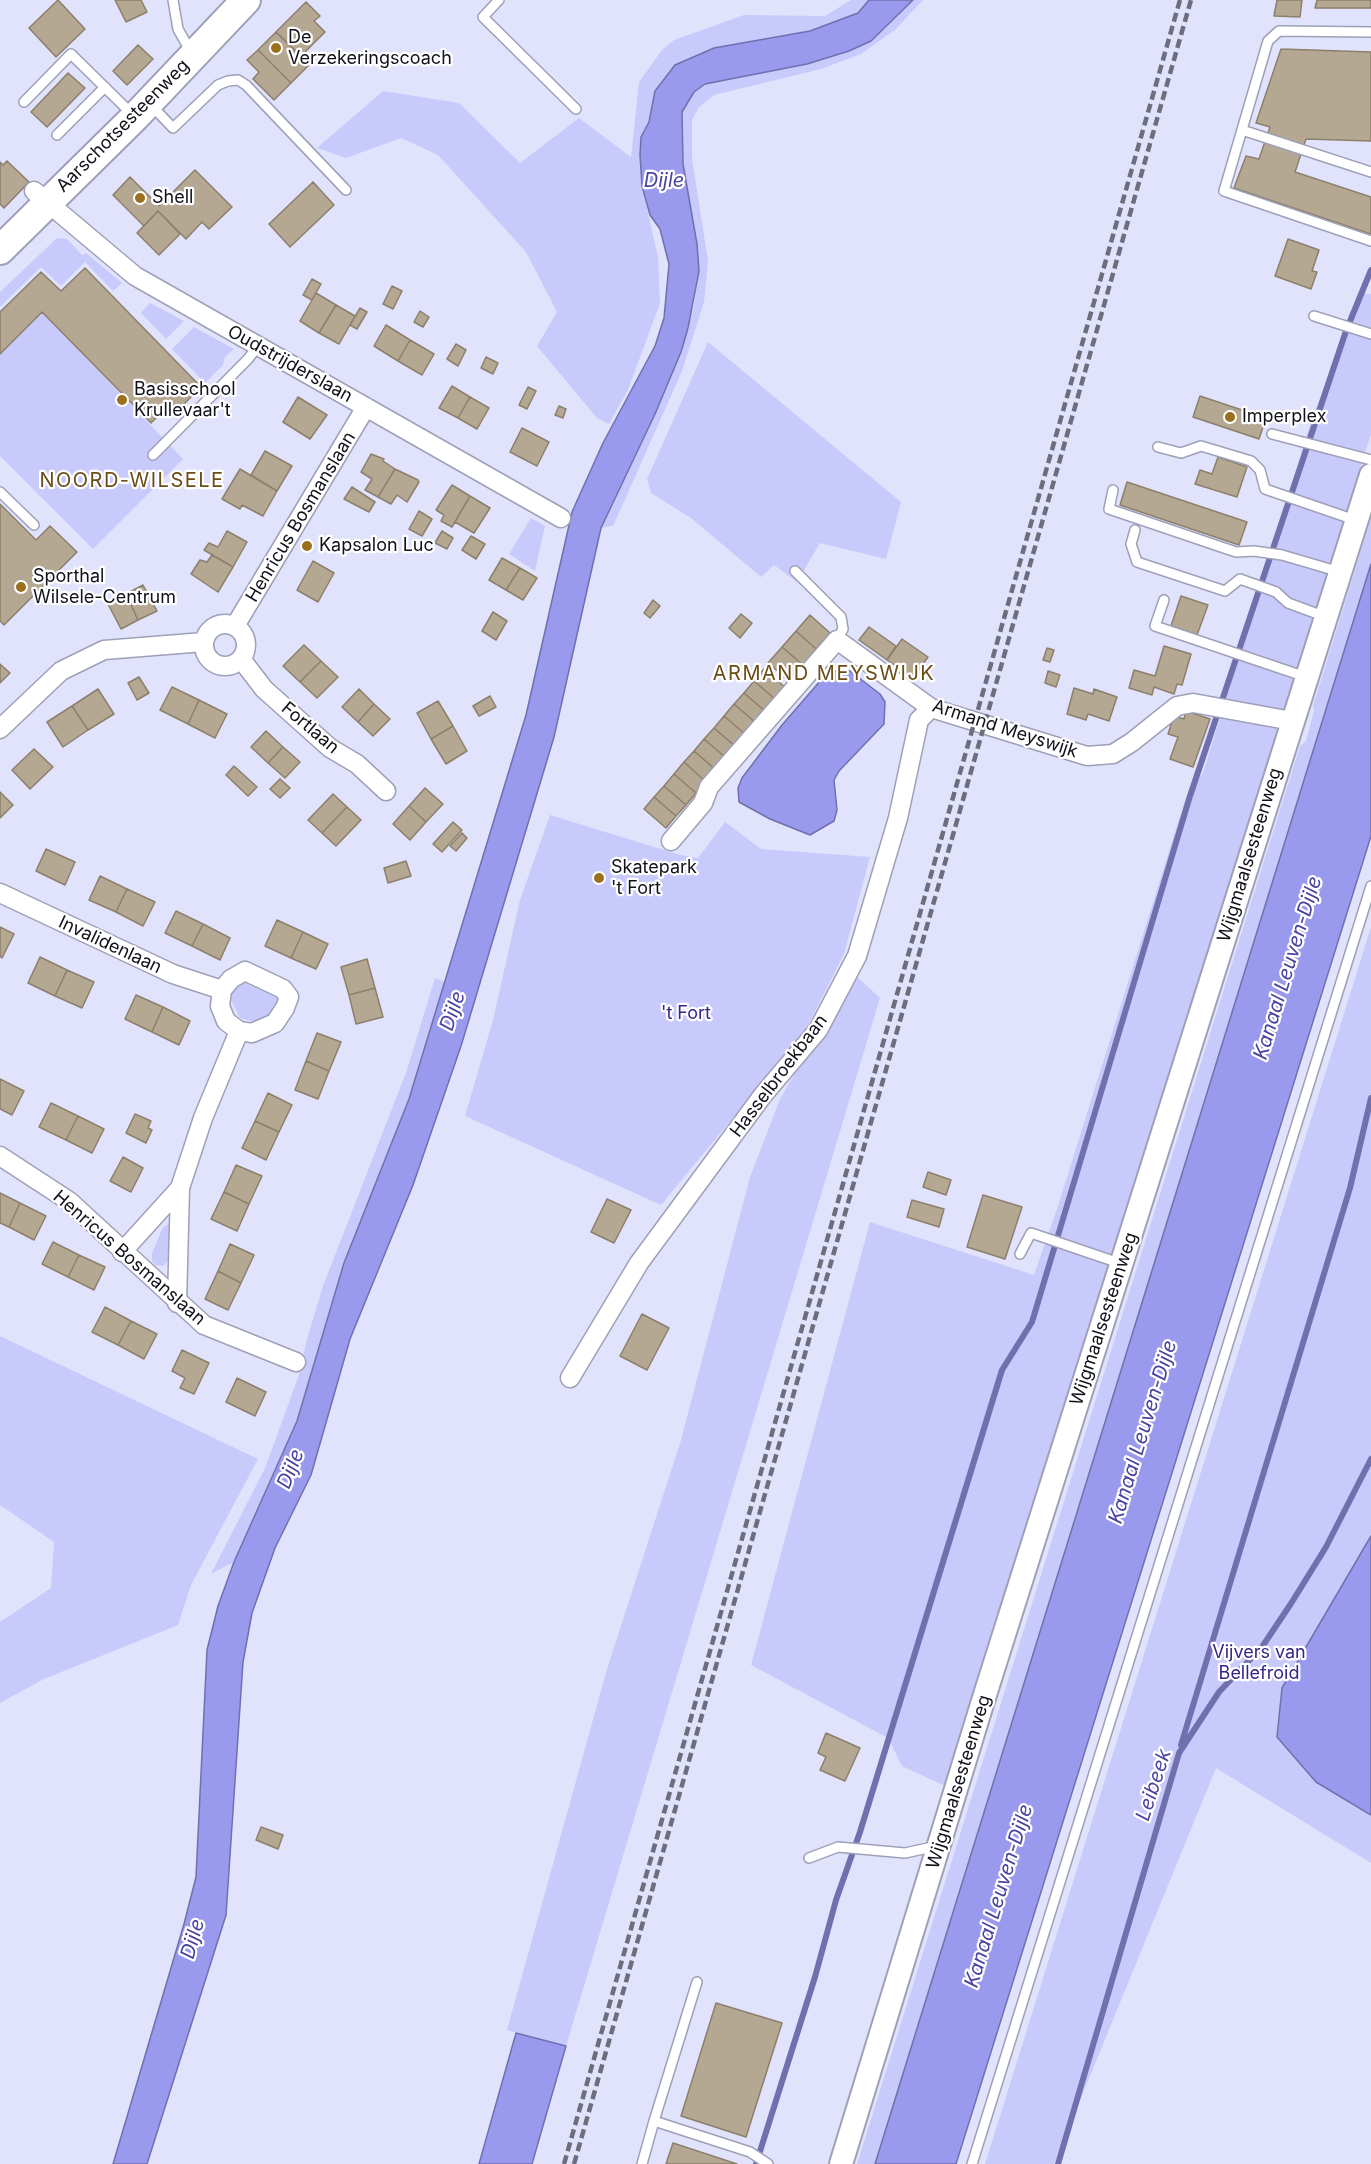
<!DOCTYPE html>
<style>
body{margin:0}
canvas{display:block;background:#e1e3fc}
</style>
<canvas width="1371" height="2164"></canvas>
<script>
const g = document.querySelector('canvas').getContext('2d');
g.lineJoin = 'round';
function paint(path, color) { g.fillStyle = color; g.fill(path, 'evenodd'); }
const poly = rows => new Path2D(rows.map(r => 'M' + r).join(''));
function strokePath(path, color, width, dash) { g.strokeStyle = color; g.lineWidth = width; g.lineCap = dash ? 'butt' : 'round'; g.setLineDash(dash || []); g.stroke(path); }
function write(font, color, halo, rows, align = 'center') {
  g.font = font + ' Inter,sans-serif'; g.lineWidth = 4.5; g.setLineDash([]); g.textBaseline = 'middle'; g.strokeStyle = halo; g.fillStyle = color; for (const [text, x, y, turn = 0] of rows) {
    g.save(); g.translate(x, y); g.rotate((+turn || 0) * Math.PI / 180); g.textAlign = isNaN(turn) ? turn : align; if (halo) g.strokeText(text, 0, 0); g.fillText(text, 0, 0); g.restore();
  }
}
const green = poly([
 [851,0,869,0,858,13,810,31,675,65,655,91,649,122,641,137,640,155,642,186,658,257,660,303,628,390,609,424,597,418,537,346,557,312,526,252,438,155,401,138,346,158,317,148,383,91,459,103,520,163,579,118,631,157,639,82,662,50,674,40,744,15,825,16],
 [913,0,923,0,896,29,861,54,821,69,714,95,699,107,692,120,692,159,708,261,704,302,682,371,615,522,613,526,601,528,681,352,694,306,699,271,697,244,683,164,682,112,694,92,705,84,807,64,849,51,871,41],
 [57,238,67,239,82,255,86,253,122,283,113,291,85,262,61,286,41,267,0,307,0,292],
 [1358,293,1371,294,1371,434,945,1786,902,1766,888,1738,751,1665,870,1222,1034,1275,1058,1206,1186,797,1203,773,1308,431],
 [150,303,184,321,166,339,141,313],
 [42,312,183,459,93,549,0,456,0,354],
 [194,327,234,349,225,357,223,365,205,383,172,349],
 [708,342,901,502,886,559,820,543,797,582,774,565,761,577,691,518,651,493,647,479],
 [531,518,545,526,535,571,509,554],
 [1371,518,1371,564,875,2164,857,2164,1249,909,1300,746,1306,741,1314,711,1313,706],
 [550,815,680,855,698,858,725,822,761,849,870,857,844,954,806,1029,661,1205,465,1116,493,1020,520,900],
 [1371,927,1371,1863,1216,1768,1054,2164,985,2164],
 [853,973,880,998,566,2046,507,2030,607,1669,681,1440,750,1177,780,1099],
 [435,978,445,982,430,1031,409,1099,344,1263,297,1421,234,1562,211,1574,265,1468,299,1375,307,1339,323,1286,407,1070],
 [243,982,279,999,274,1015,254,1022,240,1018,230,998,236,986],
 [169,1224,174,1231,168,1261,163,1266,156,1265,152,1261,152,1253,163,1227],
 [0,1336,258,1459,191,1585,178,1625,44,1679,0,1703,0,1622,51,1588,54,1542,0,1505]
]);
const water = poly([
 [869,0,913,0,871,41,849,51,807,64,705,84,694,92,682,112,683,164,697,244,699,271,688,328,681,352,655,414,601,528,554,737,461,1046,413,1185,350,1339,311,1475,275,1548,252,1613,243,1662,226,1915,147,2164,113,2164,184,1924,196,1877,207,1650,218,1606,234,1562,297,1421,344,1263,409,1099,526,715,572,512,603,443,655,346,664,318,669,264,660,229,650,215,642,186,640,155,641,137,649,122,655,91,675,65,714,48,810,31,858,13,869,0],
 [1371,564,1371,836,956,2164,875,2164,1371,564],
 [840,670,850,671,880,694,885,702,884,724,839,771,834,780,837,810,834,821,810,835,770,819,739,802,738,788,742,778,782,725,821,680,832,672,840,670],
 [1371,1536,1371,1815,1316,1782,1277,1737,1282,1688,1371,1536],
 [516,2033,566,2046,532,2164,479,2164,516,2033]
]);
const stream = poly([
 [1181,1745,1350,1188,1371,1098],
 [756,2164,815,1977,836,1900,860,1832,1002,1370,1032,1322,1190,796,1346,331,1371,270],
 [1058,2164,1179,1753,1219,1692,1262,1647,1292,1602,1326,1547,1371,1459]
]);
const building = poly([
 [58,0,85,29,56,57,29,28,58,0],
 [115,0,141,0,147,12,126,22,115,0],
 [1277,0,1302,0,1300,17,1274,16,1277,0],
 [1317,0,1371,0,1371,8,1315,8,1317,0],
 [306,2,320,16,314,21,325,32,301,56,276,32,306,2],
 [276,32,309,65,291,83,258,50,276,32],
 [138,45,153,59,127,85,113,71,138,45],
 [1281,49,1371,52,1371,141,1306,139,1295,172,1371,197,1371,234,1234,188,1246,156,1259,159,1270,127,1256,123,1281,49],
 [258,50,291,83,274,100,253,79,259,72,247,60,258,50],
 [68,73,85,88,47,127,31,112,68,73],
 [7,161,29,182,4,208,0,204,0,162,3,165,7,161],
 [195,170,232,207,209,229,202,222,186,239,158,211,144,226,113,195,130,177,159,206,195,170],
 [313,182,334,205,290,247,269,224,313,182],
 [158,211,180,234,159,255,137,233,158,211],
 [1288,239,1319,250,1312,271,1317,272,1311,289,1275,276,1288,239],
 [85,268,201,387,176,412,169,405,151,423,42,312,0,354,0,312,41,272,61,291,85,268],
 [312,279,321,284,312,300,303,295,312,279],
 [392,286,402,291,393,309,383,304,392,286],
 [316,293,336,305,319,333,300,321,316,293],
 [336,305,355,316,339,344,319,333,336,305],
 [360,308,367,312,357,329,350,325,360,308],
 [420,311,429,317,423,327,414,322,420,311],
 [386,325,410,340,398,361,374,346,386,325],
 [410,340,434,354,422,375,398,361,410,340],
 [456,344,466,350,458,366,447,359,456,344],
 [486,357,498,363,493,374,481,368,486,357],
 [452,386,470,397,458,418,439,408,452,386],
 [528,387,536,391,527,409,519,405,528,387],
 [1200,396,1266,418,1259,439,1193,417,1200,396],
 [298,397,327,415,310,439,283,422,298,397],
 [470,397,489,408,477,429,458,418,470,397],
 [559,406,566,409,563,418,555,415,559,406],
 [522,428,549,442,537,466,510,452,522,428],
 [265,451,292,466,277,491,251,475,265,451],
 [371,454,384,459,383,461,395,469,378,497,365,490,372,479,361,472,371,454],
 [1218,457,1247,467,1237,497,1195,484,1200,470,1212,474,1218,457],
 [240,469,277,491,263,516,242,505,240,509,222,499,240,469],
 [395,469,418,480,419,482,407,502,397,495,391,504,378,497,395,469],
 [1127,482,1247,522,1239,545,1120,505,1127,482],
 [452,485,470,496,452,527,441,521,444,515,436,510,452,485],
 [352,487,375,502,369,512,344,499,352,487],
 [470,496,490,508,474,533,455,522,470,496],
 [0,504,36,540,50,526,77,552,4,625,0,621,0,504],
 [419,511,432,519,422,536,409,529,419,511],
 [227,531,247,542,233,567,204,550,209,543,218,547,227,531],
 [442,531,453,538,447,549,435,543,442,531],
 [471,536,485,544,476,559,462,550,471,536],
 [212,555,233,567,218,592,191,574,200,560,207,562,212,555],
 [502,558,520,568,506,590,489,580,502,558],
 [313,561,334,573,318,602,297,590,313,561],
 [520,568,537,578,523,600,506,590,520,568],
 [143,585,157,611,138,620,126,594,143,585],
 [126,594,138,620,121,629,108,604,126,594],
 [1181,596,1208,605,1197,635,1171,626,1181,596],
 [653,600,660,606,650,618,644,613,653,600],
 [493,612,507,621,496,640,482,631,493,612],
 [741,614,752,623,740,638,729,628,741,614],
 [810,615,830,633,816,649,796,631,810,615],
 [869,627,896,646,887,660,859,640,869,627],
 [796,631,816,649,803,665,782,647,796,631],
 [902,639,928,657,913,678,887,660,902,639],
 [304,645,321,661,300,682,283,666,304,645],
 [1164,646,1191,654,1182,685,1177,684,1174,694,1154,687,1152,695,1129,688,1134,670,1155,676,1164,646],
 [782,647,803,665,789,681,768,663,782,647],
 [1047,648,1054,650,1050,662,1043,660,1047,648],
 [321,661,338,677,317,698,300,682,321,661],
 [0,664,10,673,0,683,0,664],
 [764,669,786,688,776,700,754,681,764,669],
 [1048,671,1060,675,1056,687,1045,683,1048,671],
 [139,677,149,693,137,700,128,683,139,677],
 [754,681,776,700,766,712,744,693,754,681],
 [172,687,199,700,188,724,160,710,172,687],
 [1074,688,1093,694,1094,689,1117,697,1109,721,1088,714,1086,720,1067,714,1074,688],
 [98,689,114,714,88,730,72,706,98,689],
 [359,689,374,704,358,722,342,707,359,689],
 [744,693,766,712,756,723,734,704,744,693],
 [490,696,496,707,479,716,473,706,490,696],
 [199,700,227,714,215,738,188,724,199,700],
 [438,701,453,726,431,739,417,713,438,701],
 [374,704,390,719,373,736,358,722,374,704],
 [734,704,756,723,746,735,724,716,734,704],
 [72,706,88,730,63,747,47,722,72,706],
 [1186,711,1210,719,1193,767,1170,759,1178,737,1168,734,1174,716,1184,719,1186,711],
 [724,716,746,735,736,747,714,728,724,716],
 [453,726,467,751,446,764,431,739,453,726],
 [714,728,736,747,726,758,704,739,714,728],
 [266,731,283,747,268,763,251,747,266,731],
 [704,739,726,758,716,770,694,751,704,739],
 [283,747,300,762,285,778,268,763,283,747],
 [34,749,53,767,30,789,12,770,34,749],
 [694,751,716,770,706,782,684,762,694,751],
 [684,762,706,782,696,793,674,774,684,762],
 [234,766,257,787,248,796,226,775,234,766],
 [674,774,696,793,686,805,664,786,674,774],
 [280,779,290,788,280,798,270,789,280,779],
 [664,786,686,805,676,816,654,797,664,786],
 [425,788,443,804,426,822,409,806,425,788],
 [0,792,13,805,0,818,0,792],
 [333,794,347,807,322,833,308,820,333,794],
 [654,797,676,816,666,828,644,809,654,797],
 [409,806,426,822,410,840,393,824,409,806],
 [347,807,361,820,336,846,322,833,347,807],
 [453,822,462,830,442,852,433,844,453,822],
 [462,833,467,838,456,851,450,846,462,833],
 [46,849,75,862,65,885,36,871,46,849],
 [406,861,411,876,388,883,384,868,406,861],
 [100,876,127,889,116,912,89,900,100,876],
 [127,889,155,902,143,926,116,912,127,889],
 [176,911,203,924,192,946,165,933,176,911],
 [277,920,303,932,291,958,265,946,277,920],
 [203,924,230,938,220,960,192,946,203,924],
 [0,927,14,934,2,958,0,956,0,927],
 [303,932,328,944,316,969,291,958,303,932],
 [40,957,67,970,55,996,28,983,40,957],
 [367,959,375,988,349,995,341,967,367,959],
 [67,970,94,982,82,1008,55,996,67,970],
 [375,988,383,1017,356,1024,349,995,375,988],
 [136,995,163,1007,152,1032,125,1019,136,995],
 [163,1007,190,1021,179,1045,152,1032,163,1007],
 [317,1033,341,1042,329,1071,306,1061,317,1033],
 [306,1061,329,1071,318,1099,295,1090,306,1061],
 [0,1079,24,1091,12,1115,0,1109,0,1079],
 [268,1093,292,1105,279,1132,255,1121,268,1093],
 [51,1103,78,1116,66,1140,39,1127,51,1103],
 [135,1114,151,1121,148,1128,152,1130,146,1143,126,1133,135,1114],
 [78,1116,104,1129,92,1153,66,1140,78,1116],
 [255,1121,279,1132,266,1160,242,1148,255,1121],
 [123,1157,143,1168,131,1192,110,1181,123,1157],
 [236,1165,262,1176,249,1204,224,1192,236,1165],
 [928,1172,951,1180,946,1195,923,1187,928,1172],
 [224,1192,249,1204,237,1231,211,1219,224,1192],
 [0,1193,20,1203,9,1227,0,1223,0,1193],
 [983,1195,1022,1207,1005,1259,967,1247,983,1195],
 [607,1199,631,1210,614,1243,591,1232,607,1199],
 [912,1200,944,1209,939,1227,907,1217,912,1200],
 [20,1203,46,1216,34,1240,9,1227,20,1203],
 [53,1242,79,1255,68,1277,42,1264,53,1242],
 [230,1244,254,1255,241,1283,218,1271,230,1244],
 [79,1255,105,1267,94,1290,68,1277,79,1255],
 [218,1271,241,1283,228,1310,205,1299,218,1271],
 [105,1307,131,1321,118,1345,92,1332,105,1307],
 [642,1314,669,1328,647,1370,620,1356,642,1314],
 [131,1321,157,1334,144,1359,118,1345,131,1321],
 [182,1350,209,1363,194,1394,180,1388,185,1378,172,1371,182,1350],
 [237,1378,266,1392,255,1416,226,1402,237,1378],
 [826,1733,860,1748,845,1781,820,1770,826,1757,818,1753,826,1733],
 [261,1827,283,1835,278,1849,256,1840,261,1827],
 [716,2003,782,2023,746,2137,681,2116,716,2003],
 [673,2143,737,2164,666,2164,673,2143]
]);
const service = poly([
 [173,0,178,29,192,54],
 [499,0,483,17,576,109],
 [1371,32,1279,31,1268,41,1224,191,1371,241],
 [24,102,71,54,133,115],
 [152,106,173,128,218,85,228,81,238,80,246,85,346,190],
 [1242,130,1371,172],
 [57,135,105,87],
 [1314,316,1371,334],
 [1272,434,1371,460],
 [1158,447,1181,453,1201,446,1251,461,1260,470,1265,489,1355,520],
 [153,455,248,359,258,346],
 [1113,490,1109,509,1236,552,1254,551,1282,555,1340,572],
 [0,492,34,525],
 [1135,530,1131,544,1137,562,1225,591,1240,579,1276,592,1288,603,1326,617],
 [795,571,841,617,843,629,837,640],
 [1164,600,1155,626,1306,677],
 [1020,1254,1031,1233,1122,1264],
 [809,1858,838,1847,905,1853,937,1846],
 [697,1982,654,2121,750,2152,768,2164],
 [642,2164,654,2121],
 [972,2164,1371,886]
]);
const minor = poly([
 [34,191,135,276,561,518],
 '204 645a21 21 0 1 1 42 0a21 21 0 1 1-42 0Z',
 [235,626,366,407],
 [241,659,264,689,330,748,357,764,386,791],
 [0,729,61,671,104,650,204,642],
 [671,841,703,803,709,787,837,640,931,708,1087,756,1113,754,1132,742,1177,706,1193,703,1292,721],
 [0,893,173,974,222,990],
 [245,971,283,989,289,997,285,1008,275,1023,252,1033,239,1031,226,1021,220,1006,222,990,231,979,245,971],
 [0,1156,69,1201,204,1325,296,1362],
 [122,1252,180,1188],
 [177,1303,180,1188,203,1118,239,1031],
 [570,1378,639,1263,763,1095,818,1030,857,956,898,818,919,720,931,708]
]);
const tertiary = poly([
 [841,2164,983,1701,1371,475]
]);
const primary = poly([
 [0,250,135,117,246,0]
]);
const rail = poly([
 [564,2164,1180,0],
 [574,2164,1191,0]
]);
const markers = [
 [276,48,6,"#9a6f1d"],
 [140,198,6,"#9a6f1d"],
 [122,400,6,"#9a6f1d"],
 [1230,417,6,"#9a6f1d"],
 [307,546,6,"#9a6f1d"],
 [21,587,6,"#9a6f1d"],
 [599,878,6,"#9a6f1d"]
];
const poiNames = [
 ["De",288,38],
 ["Verzekeringscoach",288,59],
 ["Shell",152,198],
 ["Basisschool",134,390],
 ["Krullevaar't",134,411],
 ["Imperplex",1242,417],
 ["Kapsalon Luc",319,546],
 ["Sporthal",33,577],
 ["Wilsele-Centrum",33,598],
 ["Skatepark",611,868],
 ["'t Fort",611,889]
];
const streetNames = [
 ["Aarschotsesteenweg",123,126,-45],
 ["Oudstrijderslaan",290,364,29],
 ["Henricus Bosmanslaan",301,517,-59],
 ["Fortlaan",310,728,40],
 ["Armand Meyswijk",1005,729,18],
 ["Wijgmaalsesteenweg",1250,855,-73],
 ["Invalidenlaan",110,945,25],
 ["Hasselbroekbaan",779,1076,-53],
 ["Henricus Bosmanslaan",129,1258,41],
 ["Wijgmaalsesteenweg",1104,1319,-72],
 ["Wijgmaalsesteenweg",959,1782,-73]
];
const parkNames = [
 ["'t Fort",686,1014],
 ["Vijvers van",1259,1653],
 ["Bellefroid",1259,1674]
];
const waterNames = [
 ["Dijle",664,181],
 ["Kanaal Leuven-Dijle",1288,968,-73],
 ["Dijle",453,1011,-71],
 ["Kanaal Leuven-Dijle",1143,1432,-73],
 ["Dijle",291,1469,-68],
 ["Leibeek",1154,1785,-72],
 ["Kanaal Leuven-Dijle",999,1896,-73],
 ["Dijle",193,1939,-74]
];
const neighbourhoodNames = [
 ["NOORD-WILSELE",132,481],
 ["ARMAND MEYSWIJK",824,674]
];
paint(green, '#c8cafb');
paint(water, '#99e');
strokePath(water, '#7070ae', 1.5);
strokePath(stream, '#7070ae', 6);
paint(building, '#b5a893');
strokePath(building, '#8c7f6b', 1.5);
strokePath(service, '#9ea0b7', 12);
strokePath(minor, '#9ea0b7', 21);
strokePath(tertiary, '#9ea0b7', 26);
strokePath(primary, '#9ea0b7', 32);
strokePath(service, '#fff', 9);
strokePath(minor, '#fff', 18);
strokePath(tertiary, '#fff', 22);
strokePath(primary, '#fff', 28);
strokePath(rail, '#6d6e7d', 4.5, [9, 4.5]);
for (const [x, y, r, color] of markers) { const dot = new Path2D(); dot.arc(x, y, r, 0, 2 * Math.PI); g.fillStyle = color; g.fill(dot); strokePath(dot, '#fff', 2); }
write('18px', '#111119', '#fff', poiNames, 'left');
write('18px', '#111119', '#fff', streetNames);
write('18px', '#352586', '#fff', parkNames);
write('italic 20px', '#4a41a2', '#fff', waterNames);
g.letterSpacing = '1.5px';
write('20px', '#6b4d17', '#fff', neighbourhoodNames);
g.letterSpacing = '0px';
</script>
